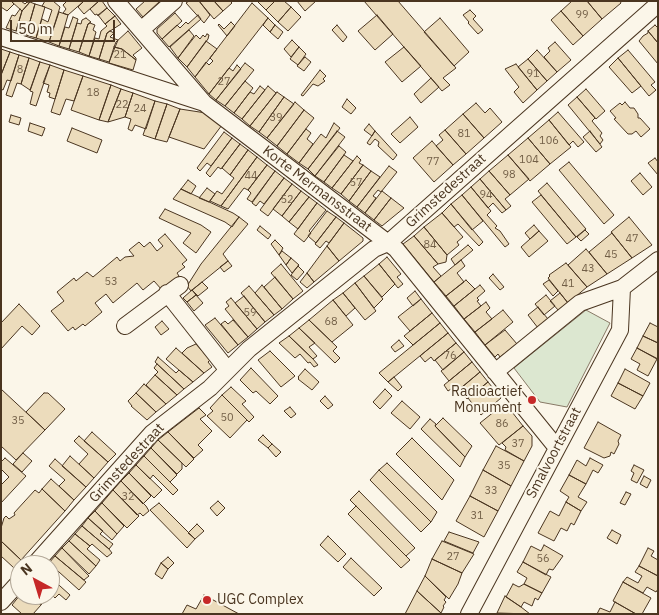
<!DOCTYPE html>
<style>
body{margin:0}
#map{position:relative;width:659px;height:615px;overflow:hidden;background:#fbf6e9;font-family:"IBM Plex Sans",sans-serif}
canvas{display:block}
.frame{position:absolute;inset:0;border:2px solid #4a3520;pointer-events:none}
.north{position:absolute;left:10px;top:555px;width:50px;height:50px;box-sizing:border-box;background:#fbf6e9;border:1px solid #b4a999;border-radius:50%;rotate:321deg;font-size:14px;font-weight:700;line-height:20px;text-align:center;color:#4a3520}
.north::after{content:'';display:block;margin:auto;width:18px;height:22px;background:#c62828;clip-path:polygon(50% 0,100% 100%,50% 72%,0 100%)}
.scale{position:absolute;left:10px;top:20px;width:105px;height:22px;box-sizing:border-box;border:2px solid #4a3520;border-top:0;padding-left:6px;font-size:15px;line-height:18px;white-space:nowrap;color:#4a3520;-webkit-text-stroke:4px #fbf6e9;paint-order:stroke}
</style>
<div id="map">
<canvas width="659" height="615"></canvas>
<div class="frame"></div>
<div class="north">N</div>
<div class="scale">50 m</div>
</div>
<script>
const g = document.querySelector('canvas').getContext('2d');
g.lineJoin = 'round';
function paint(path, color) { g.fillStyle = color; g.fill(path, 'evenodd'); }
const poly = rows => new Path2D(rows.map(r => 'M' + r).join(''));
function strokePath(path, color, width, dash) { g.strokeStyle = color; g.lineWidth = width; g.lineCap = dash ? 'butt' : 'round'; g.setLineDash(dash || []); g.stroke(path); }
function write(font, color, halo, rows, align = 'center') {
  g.font = font + ' "IBM Plex Sans",sans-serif'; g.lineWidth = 4; g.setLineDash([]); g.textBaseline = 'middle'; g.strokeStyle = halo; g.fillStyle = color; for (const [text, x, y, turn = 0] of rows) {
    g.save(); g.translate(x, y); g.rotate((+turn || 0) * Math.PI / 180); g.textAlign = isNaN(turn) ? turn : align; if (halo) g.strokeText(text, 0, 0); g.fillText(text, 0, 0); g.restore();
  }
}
const green = poly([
 [586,310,610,323,567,407,540,402,514,368,586,310]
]);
const building = poly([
 [1,1,11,1,14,4,7,11,1,7,1,1],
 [11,1,21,1,25,4,27,2,29,3,22,11,11,1],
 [45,1,53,1,60,7,49,42,36,38,42,19,48,22,52,10,42,6,45,1],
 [67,1,84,1,68,15,63,13,66,9,63,5,67,1],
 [84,1,99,1,84,14,78,7,84,1],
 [99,1,102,1,107,8,98,16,97,14,95,15,90,9,99,1],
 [145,1,160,1,143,17,136,9,145,1],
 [189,1,199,1,210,15,204,23,186,3,189,1],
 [199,1,214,1,223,11,214,19,199,1],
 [214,1,230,1,232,3,223,11,214,1],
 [257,1,275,1,266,10,257,1],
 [275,1,284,1,291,7,278,22,266,10,275,1],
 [297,1,316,1,305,11,297,1],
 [364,1,398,1,456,68,443,78,450,85,442,91,364,1],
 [572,1,587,1,602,19,583,36,561,11,572,1],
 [587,1,620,1,621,3,602,19,587,1],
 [30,2,35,4,26,35,16,31,22,11,30,2],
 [252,3,268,18,209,94,195,77,206,62,209,65,213,61,210,58,252,3],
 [35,4,45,7,36,38,26,35,35,4],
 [291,7,301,17,288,31,278,22,291,7],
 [107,8,115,16,105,24,98,15,107,8],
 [20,9,22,11,16,31,6,28,12,15,15,16,20,9],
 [470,10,476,16,473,19,483,30,478,34,468,23,469,22,463,15,470,10],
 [561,11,583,36,573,45,551,20,561,11],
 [59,12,68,15,59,46,49,42,59,12],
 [175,13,182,21,162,39,157,33,157,29,175,13],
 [198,15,201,19,169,47,162,39,177,25,180,28,186,22,188,24,198,15],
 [377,15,393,34,375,50,358,31,377,15],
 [115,16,121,24,107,33,99,59,89,56,95,38,99,39,101,31,107,26,105,24,115,16],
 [73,17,78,19,69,49,59,46,65,27,69,28,73,17],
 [86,18,91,22,88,24,79,52,69,49,77,23,81,24,82,20,86,18],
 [268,18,275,25,270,32,263,25,268,18],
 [440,18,469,52,454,66,424,32,440,18],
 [231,22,235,26,227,36,218,25,219,24,224,29,231,22],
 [90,23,95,25,93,30,96,32,89,56,79,52,88,24,90,23],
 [275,25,283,32,278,39,270,32,275,25],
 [337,25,347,37,343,42,332,30,337,25],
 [655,25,658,28,658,43,648,31,655,25],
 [189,30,194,36,178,58,170,47,189,30],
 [110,31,114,33,110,37,118,40,109,62,99,59,107,33,110,31],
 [128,31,142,48,133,55,136,58,136,60,122,49,114,47,116,42,128,31],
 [648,31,658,43,658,64,639,41,643,36,648,33,648,31],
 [207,34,209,35,208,39,187,67,178,58,196,35,200,39,203,35,205,37,207,34],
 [292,40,299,47,291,57,284,49,292,40],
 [206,41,217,49,195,77,187,67,206,41],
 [555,42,571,60,557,72,544,57,550,51,548,48,555,42],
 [114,47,122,49,136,60,133,70,109,63,114,47],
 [299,47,306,54,298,65,290,59,299,47],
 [404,47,421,66,402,82,385,62,404,47],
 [1,49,10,52,1,75,1,49],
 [537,50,557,72,547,81,528,59,537,50],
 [628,50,655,82,651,85,656,90,649,96,618,58,628,50],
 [10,52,19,55,11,81,7,80,3,90,1,89,1,75,10,52],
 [19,55,29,58,21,84,17,83,12,97,6,95,19,55],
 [305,57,311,62,304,71,297,66,305,57],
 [29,58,40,62,30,90,21,84,29,58],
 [618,58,641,86,632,93,609,67,618,58],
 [528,59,547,81,537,90,518,67,528,59],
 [40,62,50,65,36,106,30,104,33,92,30,91,40,62],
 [245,63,254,70,225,106,216,100,245,63],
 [516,64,537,90,523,103,514,92,519,87,505,69,516,64],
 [50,65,64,70,55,99,49,97,50,93,47,92,49,85,43,83,50,65],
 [237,65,241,69,216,100,209,94,229,68,233,71,237,65],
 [64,70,83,76,74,101,66,99,60,115,51,112,64,70],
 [320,70,326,76,323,79,325,81,318,86,313,84,303,96,301,95,320,70],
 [83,76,111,85,99,120,71,110,83,76],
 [431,78,439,87,421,103,414,94,431,78],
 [245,81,253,88,234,113,225,106,245,81],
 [111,85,121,89,108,122,99,120,111,85],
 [260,86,265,90,242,119,234,113,250,92,254,94,260,86],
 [268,86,276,93,250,126,242,119,268,86],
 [121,89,133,93,125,117,108,122,121,89],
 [586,89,605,111,596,119,577,97,586,89],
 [277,92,284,97,259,132,250,126,277,92],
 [133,93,155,101,146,129,135,125,132,131,128,129,131,119,125,117,133,93],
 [284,97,294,104,267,138,259,132,284,97],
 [577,97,595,118,592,121,602,133,600,136,603,140,600,144,568,105,577,97],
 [347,99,356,108,351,114,342,107,347,99],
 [155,101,167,104,155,139,143,135,155,101],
 [295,102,304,110,277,146,267,138,295,102],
 [625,102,630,108,634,108,638,114,638,118,640,118,650,129,641,137,636,131,632,134,628,134,614,119,616,118,610,111,620,103,622,105,625,102],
 [476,103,485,113,490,108,502,122,484,138,463,114,476,103],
 [167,104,180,109,167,142,155,139,167,104],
 [180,109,206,113,222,125,204,149,169,137,180,109],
 [304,110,314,118,287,154,277,146,304,110],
 [558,112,584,142,578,147,573,141,569,145,549,120,558,112],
 [463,114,484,138,466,154,445,130,463,114],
 [11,115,21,118,19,125,9,122,11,115],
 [410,117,418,127,400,143,391,134,410,117],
 [549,120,571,147,550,164,528,138,549,120],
 [30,123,45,128,42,136,28,131,30,123],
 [334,123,340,128,308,169,299,163,321,134,326,138,334,123],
 [369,124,375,131,372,136,364,130,369,124],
 [72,128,102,140,97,153,67,141,72,128],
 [306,129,311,133,307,139,313,144,299,163,287,154,306,129],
 [445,130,466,154,453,165,436,146,443,140,439,135,445,130],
 [337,131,345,137,315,176,308,169,337,131],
 [375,131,397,155,393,160,378,146,379,142,375,139,370,145,367,143,375,131],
 [590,131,602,147,596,152,583,137,590,131],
 [224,132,232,138,211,166,207,163,200,171,197,168,224,132],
 [232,138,240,144,221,169,218,167,210,177,206,173,232,138],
 [528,138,550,164,530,181,508,155,528,138],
 [432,141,453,165,434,182,413,158,432,141],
 [240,144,248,150,230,175,222,168,240,144],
 [339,146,346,152,324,182,315,176,339,146],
 [248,150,257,157,221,206,210,201,217,191,222,194,234,178,230,175,248,150],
 [344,155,353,161,332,188,324,182,344,155],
 [508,155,529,179,510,195,489,171,508,155],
 [357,156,361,160,359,163,363,165,341,194,332,188,357,156],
 [257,157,267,165,248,190,244,188,228,209,221,206,257,157],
 [655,158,658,162,658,175,648,163,655,158],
 [569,162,614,215,604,224,559,170,569,162],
 [267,165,275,171,252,202,247,199,251,193,248,190,267,165],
 [363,165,371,171,349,201,341,194,363,165],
 [389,166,397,172,381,192,378,190,373,196,376,198,365,213,357,207,389,166],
 [275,171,284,178,264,204,260,201,256,206,252,203,275,171],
 [371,171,380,177,357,207,349,201,371,171],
 [489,171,510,195,505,199,511,206,506,210,480,179,489,171],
 [640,173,652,187,643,195,631,181,640,173],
 [284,178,292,184,268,216,260,210,284,178],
 [480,179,506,210,502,213,493,203,488,208,471,187,480,179],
 [188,180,196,186,191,194,181,189,188,180],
 [547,183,586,229,576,237,538,191,547,183],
 [292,184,301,191,282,216,273,209,292,184],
 [471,187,491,211,487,215,497,226,495,228,500,231,509,244,505,247,462,195,471,187],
 [207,188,215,194,209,202,199,198,207,188],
 [181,189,233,213,239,217,232,227,225,222,173,199,181,189],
 [301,191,309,197,289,222,282,216,301,191],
 [382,191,391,198,374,220,365,213,382,191],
 [462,195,483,221,472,230,451,204,462,195],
 [541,195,576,237,567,244,532,202,541,195],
 [309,197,317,203,298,229,289,222,309,197],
 [391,198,404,208,382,226,374,220,391,198],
 [317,203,326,210,309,231,311,233,304,242,294,234,317,203],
 [451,204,483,242,479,246,458,224,454,227,442,213,451,204],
 [165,209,201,225,211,232,196,253,183,243,191,233,159,218,165,209],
 [327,211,336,217,316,243,308,236,327,211],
 [442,213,463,237,457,242,459,245,447,255,424,227,442,213],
 [239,217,248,224,223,254,228,261,191,291,187,286,201,264,239,217],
 [336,217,344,223,329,243,326,241,320,248,315,244,336,217],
 [629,217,652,245,632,258,611,232,629,217],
 [344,223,363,238,363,241,339,261,327,246,344,223],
 [534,225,539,231,530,239,525,233,534,225],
 [260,226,271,235,268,239,257,230,260,226],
 [424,227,447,255,446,262,438,264,414,236,424,227],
 [585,230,589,234,581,241,577,237,585,230],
 [539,231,548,241,529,257,521,247,539,231],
 [612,233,632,258,607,274,589,252,612,233],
 [165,234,187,260,182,264,185,267,177,273,179,276,162,290,154,281,143,290,137,283,113,303,106,294,95,303,102,312,85,326,83,324,75,330,73,327,68,331,51,311,64,301,57,292,74,278,76,281,87,272,93,277,117,257,120,261,125,257,134,256,129,250,139,242,144,247,150,242,157,251,163,246,158,240,165,234],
 [414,236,438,264,433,267,441,276,434,282,403,244,414,236],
 [275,240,283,248,279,255,271,244,275,240],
 [468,245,473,250,455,265,451,259,468,245],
 [327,246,339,261,314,282,307,273,327,246],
 [586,249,607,274,587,287,568,265,586,249],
 [282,251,291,258,286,265,279,255,282,251],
 [387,257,401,274,397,277,403,284,398,288,379,264,387,257],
 [291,258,299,265,292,273,286,265,291,258],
 [461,260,465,266,457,273,464,282,446,296,434,282,461,260],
 [228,261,232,266,224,272,220,267,228,261],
 [566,263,587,287,568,303,548,278,550,276,549,275,566,263],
 [281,264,303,291,293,299,271,273,281,264],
 [379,264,395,284,382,297,364,276,379,264],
 [298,266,304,272,297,280,291,275,298,266],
 [307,273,314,282,307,288,300,282,307,273],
 [493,274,504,287,500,290,489,278,493,274],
 [364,276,383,299,374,308,355,283,364,276],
 [275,277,293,299,282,309,264,287,275,277],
 [466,280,475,289,454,306,446,296,466,280],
 [549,280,558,291,553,296,543,284,549,280],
 [202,282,208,288,198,296,192,290,202,282],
 [355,283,376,311,365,320,343,293,355,283],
 [262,285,282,309,274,315,255,293,262,285],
 [480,285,485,291,477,298,479,300,477,301,481,306,464,319,454,306,480,285],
 [249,286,274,315,265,322,241,293,249,286],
 [192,290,196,295,187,302,183,298,192,290],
 [415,291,421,299,413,306,407,298,415,291],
 [343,293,355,308,346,316,333,300,343,293],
 [560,293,568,303,559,311,550,301,560,293],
 [196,295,203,303,194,311,187,302,196,295],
 [546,295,555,306,544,315,535,304,546,295],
 [244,296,265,322,257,329,235,303,244,296],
 [231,298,257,329,248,337,225,309,229,306,226,302,231,298],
 [421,299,432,313,410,331,398,317,421,299],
 [333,300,353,325,332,342,309,320,333,300],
 [486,302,490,308,486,312,492,319,475,332,464,319,486,302],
 [19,304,40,326,32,335,22,326,1,349,1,323,19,304],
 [538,307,548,319,538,328,528,315,538,307],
 [503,310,513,322,485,345,475,332,503,310],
 [432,313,440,323,413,345,404,336,432,313],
 [215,318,238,345,228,353,205,325,215,318],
 [233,320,248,337,238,345,221,324,225,321,228,324,233,320],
 [309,320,337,347,333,351,340,358,335,363,299,328,309,320],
 [162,321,169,329,161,335,155,327,162,321],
 [440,323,448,333,388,382,379,373,440,323],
 [650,323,658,327,658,343,643,336,650,323],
 [299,328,315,343,309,347,317,356,313,359,289,336,299,328],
 [505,330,517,344,500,357,498,354,495,357,485,345,505,330],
 [448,333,456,343,434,361,431,357,425,362,420,356,448,333],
 [289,336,313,359,318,365,314,367,310,362,308,363,300,354,295,358,279,343,289,336],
 [643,336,658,343,658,359,637,348,643,336],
 [399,340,404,346,395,352,391,347,399,340],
 [456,343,464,352,443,370,435,360,456,343],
 [196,344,210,360,208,362,212,367,204,373,182,353,187,348,196,344],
 [176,348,204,373,193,382,166,359,176,348],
 [637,348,657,359,648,376,637,370,640,364,631,359,637,348],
 [270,351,295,376,281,387,258,360,270,351],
 [464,352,472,362,449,381,441,371,464,352],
 [158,357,176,373,179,370,193,382,184,389,155,362,158,357],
 [472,362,480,372,457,391,454,387,448,391,444,385,472,362],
 [157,364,184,389,177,395,155,375,158,372,154,368,157,364],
 [251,368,278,396,270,404,256,391,253,393,240,380,251,368],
 [305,369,319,382,312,390,298,379,299,378,298,377,305,369],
 [625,369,650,383,643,396,618,383,625,369],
 [480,372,488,382,467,399,460,389,480,372],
 [155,375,177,395,166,404,146,385,155,375],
 [394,377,402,387,398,391,388,382,394,377],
 [488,382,501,398,481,415,468,398,488,382],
 [618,383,643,396,635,409,611,396,618,383],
 [144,384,166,404,156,412,136,393,144,384],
 [231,387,246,401,242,404,254,417,249,422,222,395,231,387],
 [1,389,45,430,16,460,1,446,1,389],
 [385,389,392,396,380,409,373,402,385,389],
 [44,393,48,393,65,409,45,430,26,412,44,393],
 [136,393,156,412,147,420,131,406,132,406,128,401,136,393],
 [222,395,247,420,230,438,207,416,213,411,210,408,222,395],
 [325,396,333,405,328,409,320,401,325,396],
 [402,401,420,417,410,429,391,413,402,401],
 [505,403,523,426,499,445,480,423,505,403],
 [290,407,296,414,291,418,284,411,290,407],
 [199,408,206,415,200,419,212,431,198,445,203,450,194,458,168,432,199,408],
 [443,418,472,446,465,457,435,426,443,418],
 [430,419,436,424,435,426,465,457,460,467,421,429,430,419],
 [598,422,621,435,618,441,619,444,614,454,611,452,610,456,604,458,584,448,598,422],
 [523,426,532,436,532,446,524,461,505,450,506,447,502,443,523,426],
 [92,432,116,454,108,462,84,441,92,432],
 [168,432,194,459,186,467,158,440,168,432],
 [263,435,272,444,268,448,258,440,263,435],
 [79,436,108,462,94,478,79,464,88,454,74,441,79,436],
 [412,438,454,480,442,500,396,454,412,438],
 [158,440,182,463,182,469,177,474,151,448,158,440],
 [272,444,281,452,276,457,268,448,272,444],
 [496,446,524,461,511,486,483,470,496,446],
 [151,448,177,475,170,482,144,456,151,448],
 [23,453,32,461,22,472,13,464,23,453],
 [70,456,94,478,86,487,62,466,70,456],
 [144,456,178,490,173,495,153,475,150,479,136,465,144,456],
 [5,458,26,476,1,503,1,485,9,477,1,469,1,462,5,458],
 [590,458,603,465,598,473,593,470,586,484,569,475,577,460,586,466,590,458],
 [55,459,86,487,74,500,59,486,65,480,49,466,55,459],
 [387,463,437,512,431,522,379,470,387,463],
 [136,465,162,490,154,498,129,473,136,465],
 [634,465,644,470,637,483,631,480,634,473,631,471,634,465],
 [379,470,431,522,421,532,370,480,379,470],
 [483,470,511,486,498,511,470,496,483,470],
 [129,473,151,496,143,504,121,481,129,473],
 [569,475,586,484,578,497,587,502,581,511,566,502,569,497,560,491,569,475],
 [644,476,651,480,647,488,640,484,644,476],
 [51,479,74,500,65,511,42,489,51,479],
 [121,481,146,506,149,511,143,516,140,513,137,515,113,490,121,481],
 [42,489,65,511,21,560,1,541,1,528,4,518,6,516,9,519,15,515,14,513,35,490,39,493,42,489],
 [113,490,139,516,127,528,102,503,113,490],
 [359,491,415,548,406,556,350,500,359,491],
 [626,492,631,494,625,505,620,503,626,492],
 [470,496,498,511,484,537,456,521,470,496],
 [218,501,225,508,217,516,210,508,218,501],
 [566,502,581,511,574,525,571,523,567,531,561,528,554,541,538,533,550,511,559,516,566,502],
 [102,503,124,526,117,534,95,511,102,503],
 [159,503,195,539,187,548,150,510,159,503],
 [356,506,410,560,401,568,348,514,356,506],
 [95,511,117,534,112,540,88,518,95,511],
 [88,518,103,531,100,534,113,544,109,549,82,526,88,518],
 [197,524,204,531,195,539,188,533,197,524],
 [82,526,109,549,112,553,107,557,92,544,90,546,75,534,82,526],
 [612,530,621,535,617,544,607,538,612,530],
 [449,532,479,542,473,553,444,541,449,532],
 [75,534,90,546,87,549,100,560,96,566,69,541,75,534],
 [328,536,346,554,338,562,320,545,328,536],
 [1,541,21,560,14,568,1,556,1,541],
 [69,541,96,566,89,574,62,548,69,541],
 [442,541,474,554,462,573,432,559,442,541],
 [544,545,563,556,553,570,549,569,546,575,523,562,531,546,541,551,544,545],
 [62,548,89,576,84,580,55,556,62,548],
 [648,548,654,551,651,556,658,560,658,576,639,566,648,548],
 [55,556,86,582,79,590,49,563,55,556],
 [168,557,174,563,168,569,161,563,168,557],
 [351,558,382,588,374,596,343,567,351,558],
 [432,559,462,573,458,584,449,599,425,576,432,559],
 [523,562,551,577,542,593,524,584,527,578,517,572,523,562],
 [161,563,168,569,162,579,155,574,161,563],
 [639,566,658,576,658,589,656,592,647,587,643,593,623,582,627,577,638,583,642,576,635,572,639,566],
 [425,576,446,597,444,600,446,602,443,606,444,607,441,613,417,591,425,576],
 [50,577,70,595,66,600,59,594,55,598,50,593,50,577],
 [623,582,651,598,642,614,636,614,613,601,623,582],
 [513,584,519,587,524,584,542,593,538,600,535,598,532,606,524,602,521,607,506,597,513,584],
 [417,591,441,613,441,614,405,614,417,591],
 [20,595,29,595,41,605,33,614,22,614,12,605,20,595],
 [29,595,47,595,42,600,44,602,41,605,29,595],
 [204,595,239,614,182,614,187,605,196,609,204,595],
 [505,596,521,607,530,614,497,613,505,596],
 [615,602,636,614,597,614,600,608,610,612,615,602]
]);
const minor = poly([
 [116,1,204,103],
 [141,30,174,1],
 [1,37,204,103,396,249,557,448],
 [167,293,227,369],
 [125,326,180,285],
 [495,372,580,303,622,288,658,260],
 [34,565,152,433,210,388,249,349,374,249,388,243,658,4],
 [1,602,20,581],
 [469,614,620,330,622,288]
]);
const markers = [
 [532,400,5,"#c62828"],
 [207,600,5,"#c62828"]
];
const numberNames = [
 ["99",582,15],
 ["21",120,55],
 ["8",20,70],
 ["91",533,74],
 ["27",224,82],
 ["18",93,93],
 ["22",122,105],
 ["24",140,109],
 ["39",276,118],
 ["81",464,134],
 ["106",549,141],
 ["104",529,160],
 ["77",433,162],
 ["98",509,175],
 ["44",251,176],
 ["57",356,183],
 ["94",486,195],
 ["52",287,200],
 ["47",632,239],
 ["84",430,245],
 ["45",611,255],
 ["43",588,269],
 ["53",111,282],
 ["41",568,284],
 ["59",250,313],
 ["68",331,322],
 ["76",450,356],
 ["50",227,418],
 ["35",18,421],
 ["86",502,424],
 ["37",518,444],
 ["35",504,466],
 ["33",491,491],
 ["32",128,497],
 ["31",477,516],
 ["27",453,557],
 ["56",543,559]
];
const streetNames = [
 ["Korte Mermansstraat",317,189,37],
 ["Grimstedestraat",446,191,-42],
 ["Smalvoortstraat",554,453,-62],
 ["Grimstedestraat",127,463,-47]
];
const poiNames = [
 ["Radioactief",522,392],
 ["Monument",522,408],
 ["UGC Complex",217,600,"left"]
];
paint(green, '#dce7d0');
strokePath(green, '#887966', 1);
paint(building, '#ecdcbc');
strokePath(building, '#4a3520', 1);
strokePath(minor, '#4a3520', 18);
strokePath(minor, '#fbf6e9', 16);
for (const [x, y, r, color] of markers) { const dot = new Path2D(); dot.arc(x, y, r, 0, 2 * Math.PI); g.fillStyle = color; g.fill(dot); strokePath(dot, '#fbf6e9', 2); }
write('11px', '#725f47', null, numberNames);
write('14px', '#4a3520', '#fbf6e9', streetNames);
write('14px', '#4a3520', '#fbf6e9', poiNames, 'right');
</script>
